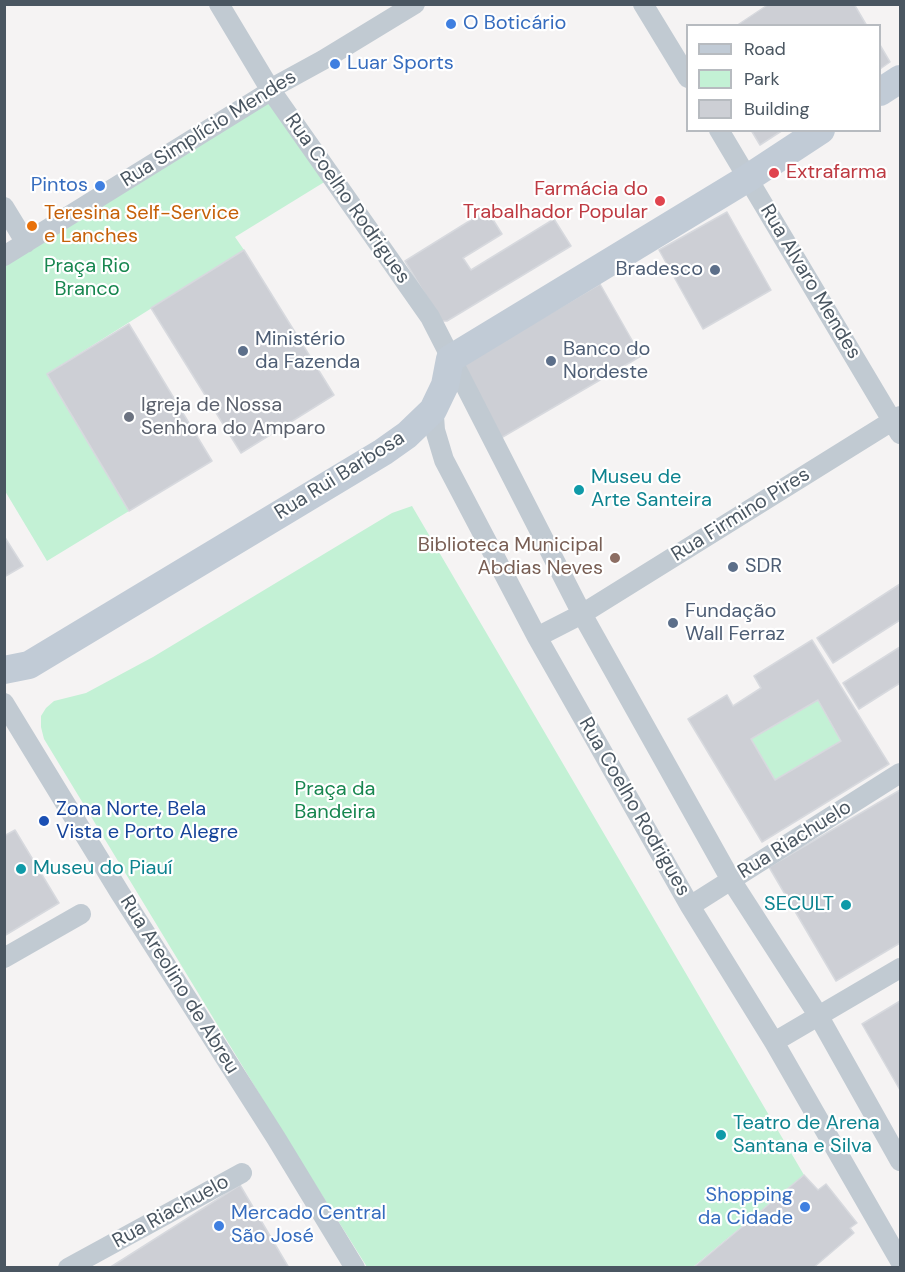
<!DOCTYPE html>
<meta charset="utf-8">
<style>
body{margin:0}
#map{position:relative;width:905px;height:1272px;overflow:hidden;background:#f5f3f3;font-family:"DM Sans",sans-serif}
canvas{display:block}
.frame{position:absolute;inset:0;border:6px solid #4a5661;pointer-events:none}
.legend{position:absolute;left:686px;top:24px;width:195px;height:108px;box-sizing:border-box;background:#fff;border:2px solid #b7bbc0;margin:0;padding:8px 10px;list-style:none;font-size:18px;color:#4a5661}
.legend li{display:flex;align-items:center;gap:12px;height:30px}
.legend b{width:30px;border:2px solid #b7bbc0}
</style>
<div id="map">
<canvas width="905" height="1272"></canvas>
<div class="frame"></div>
<ul class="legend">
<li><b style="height:8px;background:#c1cbd6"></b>Road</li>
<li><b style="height:16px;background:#c3f1d5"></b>Park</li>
<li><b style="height:16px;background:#cdcfd5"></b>Building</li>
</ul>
</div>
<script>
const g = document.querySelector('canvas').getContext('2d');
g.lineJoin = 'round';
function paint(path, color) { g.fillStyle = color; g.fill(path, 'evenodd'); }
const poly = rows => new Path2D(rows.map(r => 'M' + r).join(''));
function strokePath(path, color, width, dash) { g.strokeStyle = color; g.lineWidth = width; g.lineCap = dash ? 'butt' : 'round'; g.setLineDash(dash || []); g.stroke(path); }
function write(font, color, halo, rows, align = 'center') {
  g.font = font + ' "DM Sans",sans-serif'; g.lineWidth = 4.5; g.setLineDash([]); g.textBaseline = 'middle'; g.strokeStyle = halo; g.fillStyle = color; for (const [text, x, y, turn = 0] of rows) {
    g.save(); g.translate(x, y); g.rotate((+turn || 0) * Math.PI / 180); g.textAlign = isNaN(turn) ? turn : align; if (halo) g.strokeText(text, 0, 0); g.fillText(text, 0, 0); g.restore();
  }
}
const green = poly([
 [266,97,326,181,235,237,244,250,47,374,129,511,47,561,5,491,5,259],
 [412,506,804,1175,693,1267,367,1267,283,1133,44,739,41,727,41,716,46,708,54,701,86,693,153,657,392,513],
 [818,700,841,741,775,780,751,739]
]);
const building = poly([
 [769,4,854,4,867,26,736,26,769,4],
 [880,45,890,62,880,69,880,45],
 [751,130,783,130,760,145,751,130],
 [487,210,502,234,463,258,471,270,554,219,571,246,447,321,441,321,405,261,487,210],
 [727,212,771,290,703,329,659,250,727,212],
 [244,250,334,395,241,453,151,308,244,250],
 [600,284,641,356,501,438,460,366,600,284],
 [129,324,212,461,129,511,47,374,129,324],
 [4,536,23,566,4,577,4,536],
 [900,584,900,620,833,663,817,638,900,584],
 [812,640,889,764,762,842,688,719,727,695,733,706,761,688,754,676,812,640],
 [818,700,841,741,775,780,751,739,818,700],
 [900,647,900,683,859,709,843,683,900,647],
 [900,790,900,943,836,981,769,867,900,790],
 [15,830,59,903,4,936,4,836,15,830],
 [900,1001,900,1090,862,1024,900,1001],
 [804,1175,818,1190,826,1184,857,1223,850,1228,854,1233,813,1268,693,1268,804,1175],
 [240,1185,289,1268,109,1268,240,1185]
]);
const street = poly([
 [219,4,270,89,430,317,582,614,731,880,818,1015,900,1161],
 [643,4,688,78],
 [719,130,900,434],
 [4,207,26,243],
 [4,256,264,95,270,89,323,60,415,4],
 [433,402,435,430,444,460,537,637,690,906,774,1042,900,1261],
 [537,637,582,614,900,416],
 [4,703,120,893,276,1138,355,1268],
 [690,906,900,773],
 [4,958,81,914],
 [774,1042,900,968],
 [68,1268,242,1173]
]);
const secondary = poly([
 [880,92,900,79],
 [4,670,29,665,383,452,407,435,433,410,445,385,450,359,748,178,821,130]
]);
const markers = [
 [451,24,6,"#3f7fe0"],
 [335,64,6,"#3f7fe0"],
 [774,173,6,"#e0444e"],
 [100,186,6,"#3f7fe0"],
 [660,201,6,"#e0444e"],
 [32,226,6,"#e8710a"],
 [715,270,6,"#5c6f8a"],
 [243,351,6,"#5c6f8a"],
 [551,361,6,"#5c6f8a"],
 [129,417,6,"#6b7280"],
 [579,490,6,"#0f9aa8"],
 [615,558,6,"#8d6e63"],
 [733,567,6,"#5c6f8a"],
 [673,623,6,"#5c6f8a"],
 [44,821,6,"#1a4fb4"],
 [21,869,6,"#0f9aa8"],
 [846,905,6,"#0f9aa8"],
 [721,1135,6,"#0f9aa8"],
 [805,1207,6,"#3f7fe0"],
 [219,1226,6,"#3f7fe0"]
];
const shopNames = [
 ["O Boticário",463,24],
 ["Luar Sports",347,64],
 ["Pintos",88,186,"right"],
 ["Shopping",793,1196,"right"],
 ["da Cidade",793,1219,"right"],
 ["Mercado Central",231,1214],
 ["São José",231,1237]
];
const streetNames = [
 ["Rua Simplício Mendes",209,129,-32],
 ["Rua Coelho Rodrigues",347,199,55],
 ["Rua Alvaro Mendes",810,282,59],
 ["Rua Rui Barbosa",340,476,-32],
 ["Rua Firmino Pires",741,515,-32],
 ["Rua Coelho Rodrigues",634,807,60],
 ["Rua Riachuelo",795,840,-32],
 ["Rua Areolino de Abreu",179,985,58],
 ["Rua Riachuelo",171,1212,-29]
];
const healthNames = [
 ["Extrafarma",786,173],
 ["Farmácia do",648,190,"right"],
 ["Trabalhador Popular",648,213,"right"]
];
const foodNames = [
 ["Teresina Self-Service",44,214],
 ["e Lanches",44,237]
];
const parkNames = [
 ["Praça Rio",87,267],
 ["Branco",87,290],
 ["Praça da",335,790],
 ["Bandeira",335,813]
];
const serviceNames = [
 ["Bradesco",703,270,"right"],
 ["Ministério",255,340],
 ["da Fazenda",255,363],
 ["Banco do",563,350],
 ["Nordeste",563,373],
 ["SDR",745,567],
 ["Fundação",685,612],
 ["Wall Ferraz",685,635]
];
const worshipNames = [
 ["Igreja de Nossa",141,406],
 ["Senhora do Amparo",141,429]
];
const cultureNames = [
 ["Museu de",591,478],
 ["Arte Santeira",591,501],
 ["Museu do Piauí",33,869],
 ["SECULT",834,905,"right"],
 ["Teatro de Arena",733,1124],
 ["Santana e Silva",733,1147]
];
const educationNames = [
 ["Biblioteca Municipal",603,546],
 ["Abdias Neves",603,569]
];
const transitNames = [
 ["Zona Norte, Bela",56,810],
 ["Vista e Porto Alegre",56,833]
];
paint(green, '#c3f1d5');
paint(building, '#cdcfd5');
strokePath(building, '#d7d9de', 1.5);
strokePath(street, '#c1cad2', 20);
strokePath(secondary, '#c1cbd6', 28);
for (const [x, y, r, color] of markers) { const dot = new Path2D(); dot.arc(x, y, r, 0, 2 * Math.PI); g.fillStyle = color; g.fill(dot); strokePath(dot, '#fff', 2); }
write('20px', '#366cbe', '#fff', shopNames, 'left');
write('20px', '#4a5661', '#fff', streetNames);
write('20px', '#be3a42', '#fff', healthNames, 'left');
write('20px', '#c56008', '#fff', foodNames, 'left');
write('20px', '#17864f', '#fff', parkNames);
write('20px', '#4e5e75', '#fff', serviceNames, 'left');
write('20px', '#5b616d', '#fff', worshipNames, 'left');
write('20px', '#0d838f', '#fff', cultureNames, 'left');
write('20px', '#785e54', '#fff', educationNames, 'right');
write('20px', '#164399', '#fff', transitNames, 'left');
</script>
